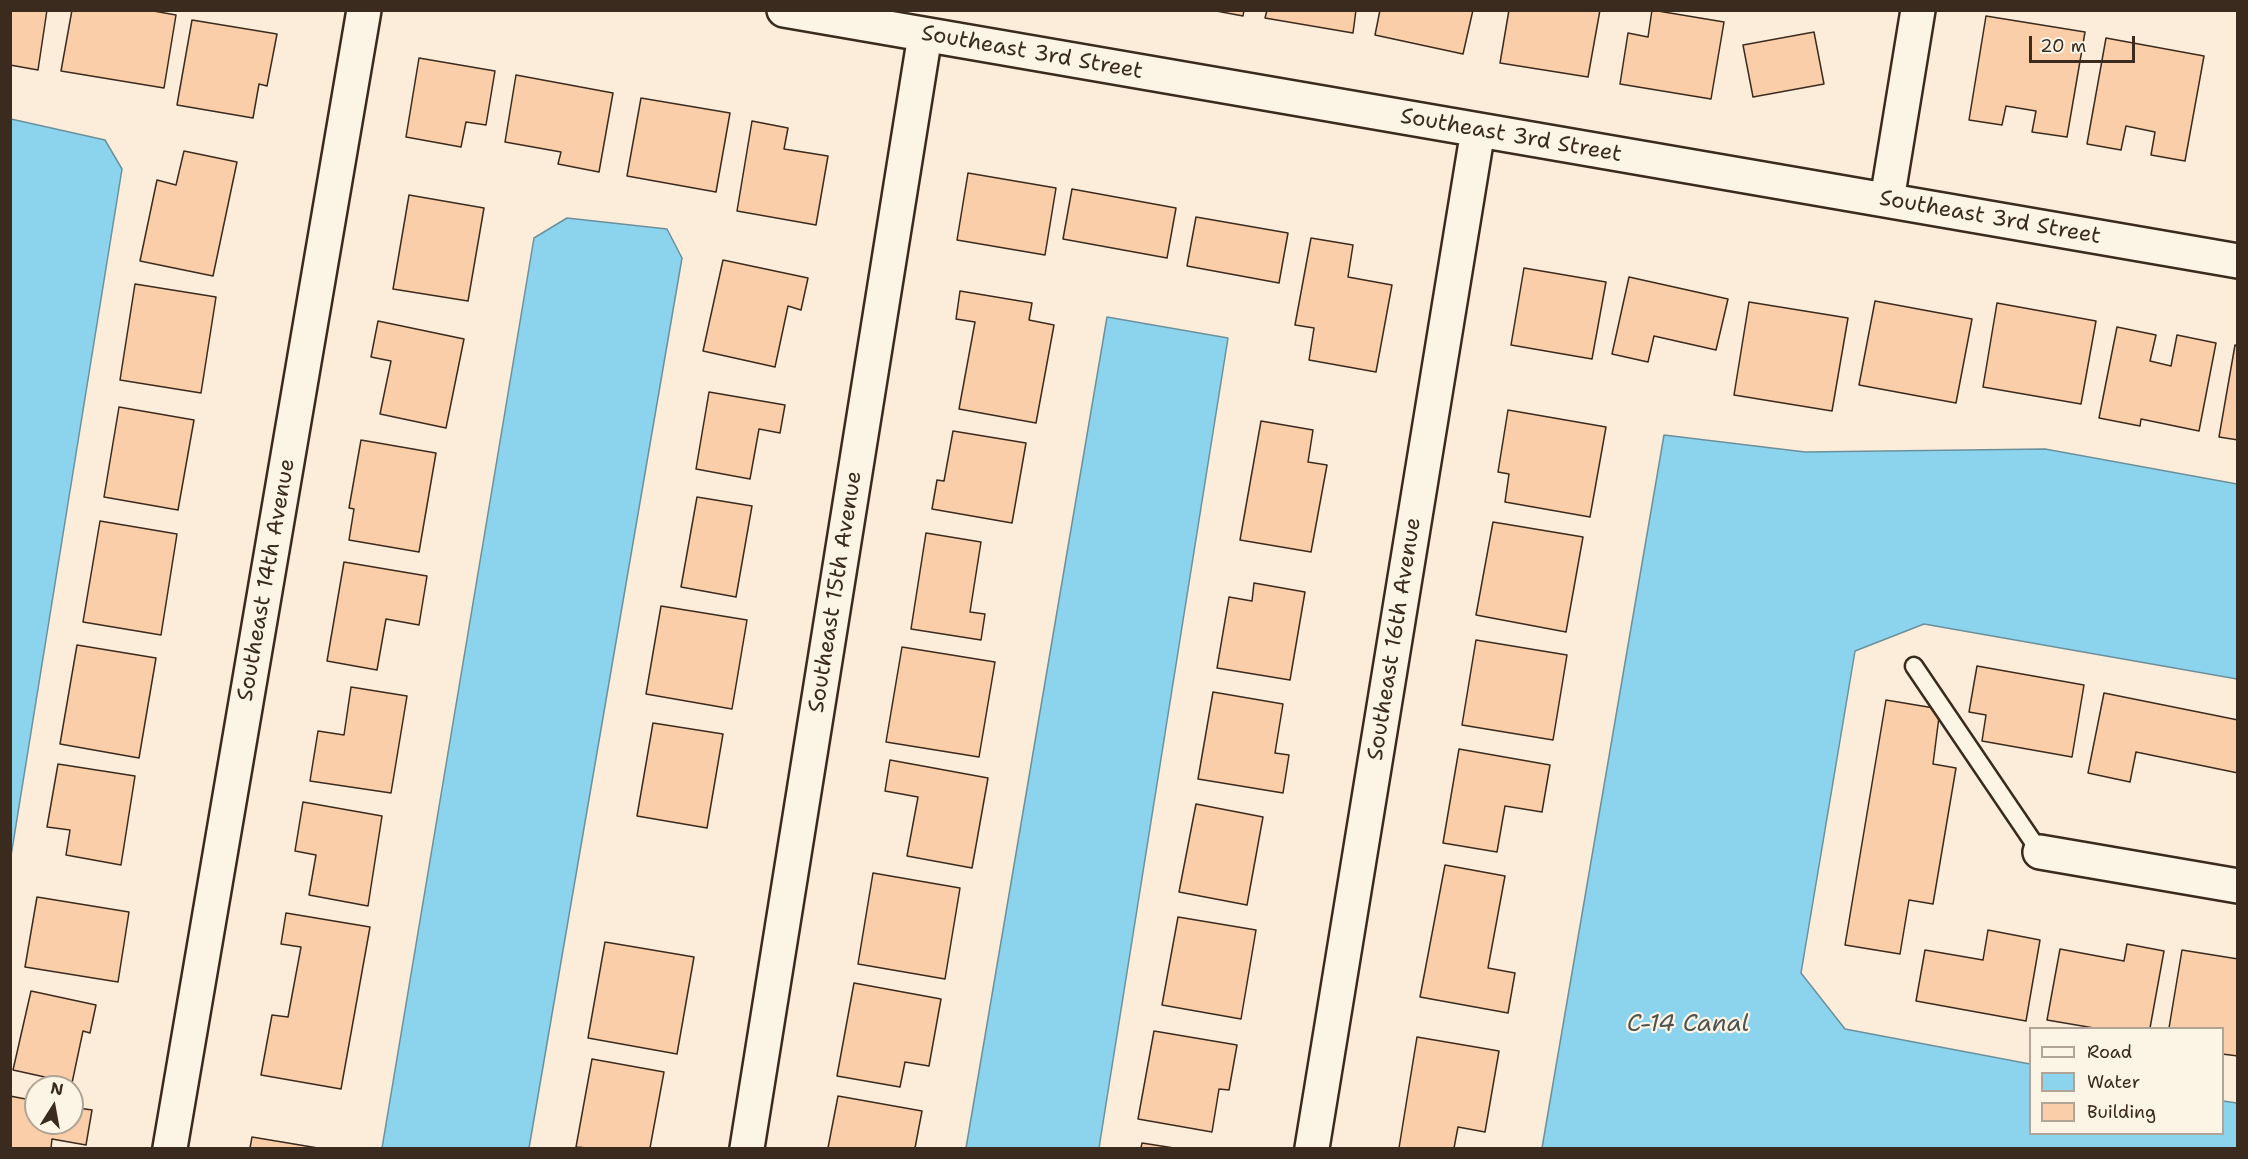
<!DOCTYPE html>
<style>
body{margin:0}
#map{position:relative;width:2248px;height:1159px;overflow:hidden;background:#fbedd9;font-family:"Shantell Sans",sans-serif}
canvas{display:block}
.frame{position:absolute;inset:0;border:12px solid #3b2a1e;pointer-events:none}
.legend{position:absolute;left:2029px;top:1027px;width:195px;height:108px;box-sizing:border-box;background:#fcf5e5;border:2px solid #afa495;margin:0;padding:8px 10px;list-style:none;font-size:18px;color:#3b2a1e}
.legend li{display:flex;align-items:center;gap:12px;height:30px}
.legend b{width:30px;border:2px solid #afa495}
.north{position:absolute;left:24px;top:1075px;width:60px;height:60px;box-sizing:border-box;background:#fcf5e5;border:2px solid #afa495;border-radius:50%;rotate:11deg;font-size:16px;font-weight:700;line-height:24px;text-align:center;color:#3b2a1e}
.north::after{content:'';display:block;margin:auto;width:21px;height:27px;background:#3b2a1e;clip-path:polygon(50% 0,100% 100%,50% 72%,0 100%)}
.scale{position:absolute;left:2029px;top:36px;width:106px;height:27px;box-sizing:border-box;border:3px solid #3b2a1e;border-top:0;padding-left:8px;font-size:18px;line-height:21px;white-space:nowrap;color:#3b2a1e;-webkit-text-stroke:4px #fcf5e5;paint-order:stroke}
</style>
<div id="map">
<canvas width="2248" height="1159"></canvas>
<div class="frame"></div>
<ul class="legend">
<li><b style="height:8px;background:#fcf5e5"></b>Road</li>
<li><b style="height:16px;background:#8cd4ee"></b>Water</li>
<li><b style="height:16px;background:#f9cea8"></b>Building</li>
</ul>
<div class="north">N</div>
<div class="scale">20 m</div>
</div>
<script>
const g = document.querySelector('canvas').getContext('2d');
g.lineJoin = 'round';
function paint(path, color) { g.fillStyle = color; g.fill(path, 'evenodd'); }
const poly = rows => new Path2D(rows.map(r => 'M' + r).join(''));
function strokePath(path, color, width, dash) { g.strokeStyle = color; g.lineWidth = width; g.lineCap = dash ? 'butt' : 'round'; g.setLineDash(dash || []); g.stroke(path); }
function write(font, color, halo, rows, align = 'center') {
  g.font = font + ' "Shantell Sans",sans-serif'; g.lineWidth = 4.5; g.setLineDash([]); g.textBaseline = 'middle'; g.strokeStyle = halo; g.fillStyle = color; for (const [text, x, y, turn = 0] of rows) {
    g.save(); g.translate(x, y); g.rotate((+turn || 0) * Math.PI / 180); g.textAlign = isNaN(turn) ? turn : align; if (halo) g.strokeText(text, 0, 0); g.fillText(text, 0, 0); g.restore();
  }
}
const water = poly([
 [11,119,105,140,122,169,11,856,11,119],
 [567,218,667,229,682,258,529,1148,382,1148,534,238,567,218],
 [1107,317,1228,338,1099,1148,966,1148,1107,317],
 [1664,435,1805,452,2045,449,2237,484,2237,679,1924,624,1855,651,1801,973,1845,1029,2030,1064,2030,1134,2222,1134,2223,1101,2237,1103,2237,1148,1542,1148,1664,435]
]);
const building = poly([
 [10,10,47,10,38,70,10,65,10,10],
 [72,10,148,10,176,15,164,88,61,71,72,10],
 [1211,10,1244,10,1243,16,1211,10],
 [1267,10,1356,10,1353,33,1265,18,1267,10],
 [1380,10,1473,10,1463,54,1375,35,1380,10],
 [1509,10,1600,10,1588,77,1500,63,1509,10],
 [1652,10,1724,22,1711,99,1620,84,1628,33,1648,37,1652,10],
 [1986,16,2085,32,2067,137,2032,132,2036,111,2006,106,2002,125,1969,120,1986,16],
 [192,20,277,34,267,86,259,84,253,118,177,105,192,20],
 [1814,32,1824,84,1753,97,1743,45,1814,32],
 [2106,38,2204,56,2185,161,2151,155,2155,132,2126,126,2121,150,2087,144,2106,38],
 [419,58,495,71,486,125,466,122,461,147,406,137,419,58],
 [516,75,613,93,599,172,558,164,561,152,505,142,516,75],
 [641,98,730,113,716,192,627,176,641,98],
 [752,121,788,128,784,149,828,156,816,225,737,211,752,121],
 [184,151,237,162,213,276,140,261,157,180,176,185,184,151],
 [968,173,1056,188,1045,255,957,240,968,173],
 [1072,189,1176,208,1167,258,1063,239,1072,189],
 [409,195,484,208,468,301,393,289,409,195],
 [1196,217,1288,233,1279,283,1187,266,1196,217],
 [1311,238,1353,245,1348,277,1392,285,1376,372,1309,360,1314,328,1295,325,1311,238],
 [723,260,808,278,801,310,788,306,775,367,703,351,723,260],
 [1524,268,1606,282,1592,359,1511,345,1524,268],
 [1629,277,1728,299,1716,350,1654,336,1648,362,1612,354,1629,277],
 [135,284,216,297,201,393,120,380,135,284],
 [960,291,1032,303,1029,320,1054,325,1036,423,959,409,975,322,956,319,960,291],
 [1875,301,1972,319,1956,403,1859,385,1875,301],
 [1749,302,1848,318,1832,411,1734,395,1749,302],
 [1997,303,2096,321,2081,404,1983,387,1997,303],
 [378,321,464,339,446,428,380,414,391,361,371,357,378,321],
 [2117,327,2156,335,2150,361,2171,366,2177,335,2216,343,2199,431,2141,419,2140,426,2099,418,2117,327],
 [2235,345,2238,346,2238,440,2219,437,2235,345],
 [709,392,785,405,780,433,759,429,750,479,696,469,709,392],
 [119,407,194,420,178,510,104,497,119,407],
 [1508,410,1606,427,1590,517,1505,502,1509,474,1498,472,1508,410],
 [1261,421,1313,430,1308,462,1327,465,1311,552,1240,540,1261,421],
 [953,431,1026,443,1012,523,932,509,937,480,944,481,953,431],
 [361,440,436,453,419,552,349,540,354,509,349,508,361,440],
 [697,497,752,506,736,597,681,587,697,497],
 [100,521,177,534,161,635,83,622,100,521],
 [1493,522,1583,537,1566,632,1476,615,1493,522],
 [926,533,981,542,970,612,985,614,981,640,911,629,926,533],
 [344,562,427,576,419,625,386,619,377,670,327,661,344,562],
 [1254,583,1305,592,1290,680,1217,668,1229,597,1252,601,1254,583],
 [661,606,747,620,732,709,646,694,661,606],
 [1476,640,1567,655,1553,740,1462,725,1476,640],
 [77,645,156,658,139,758,60,744,77,645],
 [902,647,995,662,979,757,886,742,902,647],
 [1977,666,2084,685,2072,757,1982,741,1986,715,1969,712,1977,666],
 [351,687,407,696,391,793,310,781,318,731,344,735,351,687],
 [1213,692,1283,704,1275,753,1289,755,1283,793,1198,779,1213,692],
 [2104,693,2238,720,2238,773,2136,752,2130,782,2088,773,2104,693],
 [1886,700,1940,709,1933,764,1956,768,1933,904,1909,900,1900,954,1845,945,1886,700],
 [653,723,723,734,707,828,637,816,653,723],
 [1459,749,1550,765,1542,812,1505,806,1497,852,1443,843,1459,749],
 [890,760,988,778,972,868,907,856,918,797,885,791,890,760],
 [58,764,135,776,121,865,66,855,70,830,47,827,58,764],
 [303,802,382,816,368,906,309,895,316,855,295,851,303,802],
 [1196,804,1263,817,1247,905,1179,892,1196,804],
 [1445,865,1505,876,1488,968,1515,973,1508,1013,1420,997,1445,865],
 [873,873,960,888,945,979,858,964,873,873],
 [37,897,129,912,118,982,25,967,37,897],
 [286,913,370,927,341,1089,261,1075,272,1015,288,1017,301,947,281,944,286,913],
 [1178,917,1256,930,1241,1019,1162,1005,1178,917],
 [1988,930,2040,940,2026,1021,1916,1001,1925,950,1983,960,1988,930],
 [605,942,694,957,677,1054,588,1038,605,942],
 [2127,944,2164,951,2150,1028,2094,1028,2047,1020,2060,949,2124,961,2127,944],
 [2182,950,2238,959,2238,1056,2222,1054,2222,1028,2169,1028,2182,950],
 [854,983,941,999,929,1066,905,1062,900,1087,837,1076,854,983],
 [31,991,96,1005,90,1033,83,1031,72,1083,13,1070,31,991],
 [1154,1031,1237,1045,1229,1090,1219,1089,1212,1132,1138,1119,1154,1031],
 [1417,1037,1499,1051,1485,1132,1458,1127,1454,1148,1399,1148,1417,1037],
 [592,1059,664,1072,650,1148,587,1148,576,1147,592,1059],
 [10,1096,36,1101,36,1123,72,1123,72,1107,92,1110,86,1145,52,1139,51,1148,10,1148,10,1096],
 [838,1096,922,1111,915,1148,828,1148,838,1096],
 [252,1137,318,1148,250,1148,252,1137],
 [1142,1143,1174,1148,1141,1148,1142,1143]
]);
const service = poly([
 [1914,666,2040,852]
]);
const minor = poly([
 [784,10,2238,261],
 [1887,200,1918,10],
 [2040,852,2238,886],
 [170,1148,364,10],
 [747,1148,925,35],
 [1312,1148,1478,130]
]);
const streetNames = [
 ["Southeast 3rd Street",1032,53,10],
 ["Southeast 3rd Street",1511,136,10],
 ["Southeast 3rd Street",1990,218,10],
 ["Southeast 14th Avenue",267,580,-80],
 ["Southeast 15th Avenue",836,592,-81],
 ["Southeast 16th Avenue",1395,639,-81]
];
const waterNames = [
 ["C-14 Canal",1688,1025]
];
paint(water, '#8cd4ee');
strokePath(water, '#6c909b', 1.5);
paint(building, '#f9cea8');
strokePath(building, '#3b2a1e', 1.5);
strokePath(service, '#3b2a1e', 21);
strokePath(minor, '#3b2a1e', 38);
strokePath(service, '#fcf5e5', 16);
strokePath(minor, '#fcf5e5', 33);
write('22px', '#3b2a1e', '#fcf5e5', streetNames);
write('italic 24px', '#4f5452', '#fcf5e5', waterNames);
</script>
